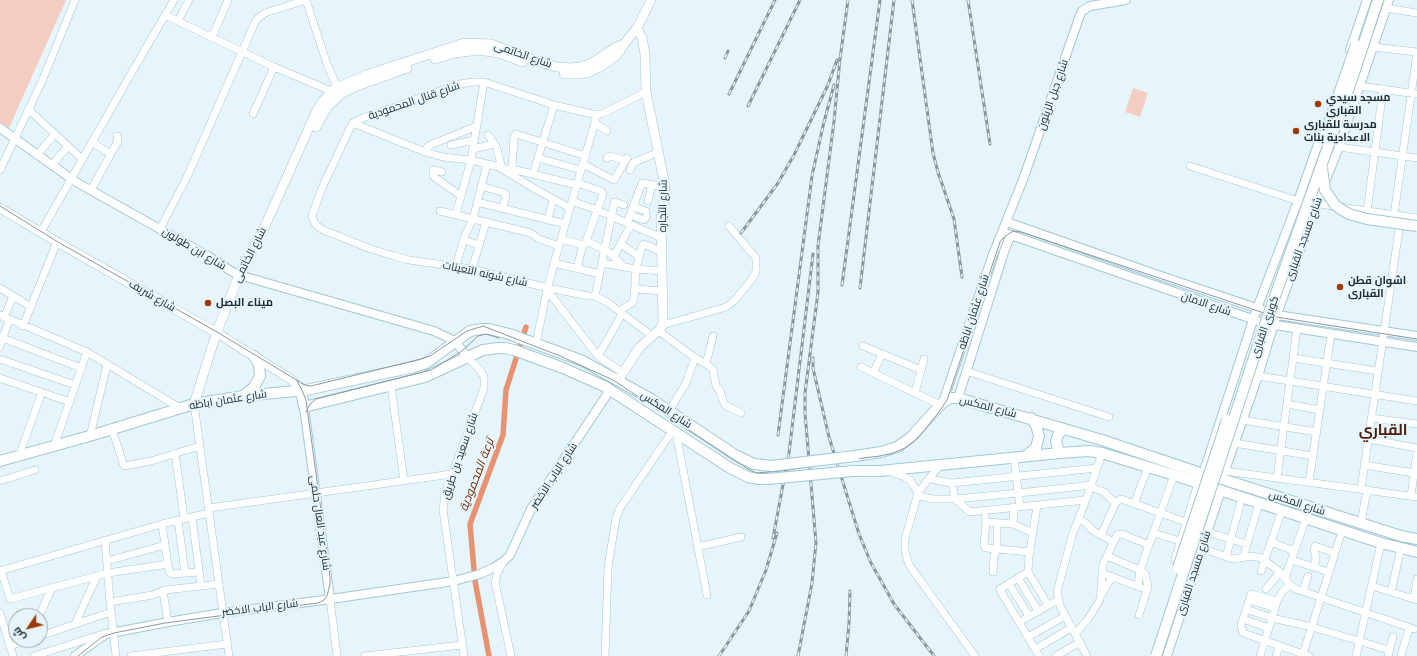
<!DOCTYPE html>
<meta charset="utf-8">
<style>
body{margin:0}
#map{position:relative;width:1417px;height:656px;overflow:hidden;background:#e6f5fb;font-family:"Open Sans",Cairo,sans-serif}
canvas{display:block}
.north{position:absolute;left:8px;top:608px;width:40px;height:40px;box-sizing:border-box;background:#e6f5fb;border:1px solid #97a6ac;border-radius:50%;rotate:235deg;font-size:11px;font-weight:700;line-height:16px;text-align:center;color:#202f35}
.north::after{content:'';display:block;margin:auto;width:14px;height:18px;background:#9f3a06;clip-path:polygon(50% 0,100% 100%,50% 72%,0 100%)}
</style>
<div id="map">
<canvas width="1417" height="656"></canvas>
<div class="north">ش</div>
</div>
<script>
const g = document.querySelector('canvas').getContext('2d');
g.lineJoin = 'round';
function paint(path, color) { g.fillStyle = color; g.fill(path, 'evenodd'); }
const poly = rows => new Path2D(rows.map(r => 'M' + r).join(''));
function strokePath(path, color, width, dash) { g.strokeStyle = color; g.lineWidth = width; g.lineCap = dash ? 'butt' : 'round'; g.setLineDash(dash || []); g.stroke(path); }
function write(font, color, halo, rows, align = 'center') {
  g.font = font + ' "Open Sans",Cairo,sans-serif'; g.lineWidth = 4; g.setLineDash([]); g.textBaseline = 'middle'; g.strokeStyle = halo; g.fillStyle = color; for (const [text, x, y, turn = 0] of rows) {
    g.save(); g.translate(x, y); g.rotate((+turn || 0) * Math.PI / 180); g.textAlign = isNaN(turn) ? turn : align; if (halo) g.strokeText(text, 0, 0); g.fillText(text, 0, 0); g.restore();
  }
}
const green = poly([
 [0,0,66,0,9,128,0,123],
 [1133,88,1148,93,1140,117,1125,112]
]);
const canal = poly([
 [489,656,475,581,470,524,503,435,506,390,526,327]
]);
const minor = poly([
 [306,0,327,64,337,87],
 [1386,8,1417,13],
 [165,15,274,67,331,91],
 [178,21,189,0],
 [212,37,228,0],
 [1373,47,1417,52],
 [1360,86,1417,94],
 [646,92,602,114,592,114,554,105,484,82,473,82,460,84,360,119,353,123,351,126,322,188,313,213,312,217,316,225,323,230,371,249,394,256,409,260,472,269,548,288,589,296,595,296,607,302,652,336],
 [28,109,82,159],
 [253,114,274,67],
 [597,115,554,263,547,290,598,356,623,373],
 [353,123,425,152,443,157,471,160,499,167,535,189,570,208],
 [595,123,607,131],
 [488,135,496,146,502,169,512,169,577,185],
 [92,142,110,154],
 [451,145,474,140],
 [1339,147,1417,158],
 [473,149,494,144],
 [425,152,426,149,430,145,477,126],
 [37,155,55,134],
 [538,158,581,170],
 [607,158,610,156,625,160],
 [583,164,614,180,627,158],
 [52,165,68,146],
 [1190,166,1298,201,1417,218],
 [512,169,514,137,516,134,586,156],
 [0,170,43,79,75,0],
 [630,170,633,163,637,161,659,152],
 [442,172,434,170,433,171,433,176,461,196],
 [533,174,554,105],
 [481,186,505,193,506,195,503,208],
 [91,190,118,141,117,136],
 [572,201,597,210,662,238],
 [648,201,652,184],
 [477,202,565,224],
 [633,207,646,211],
 [440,211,531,233,539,239,559,246],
 [1367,212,1383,89],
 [456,214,471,160,484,82],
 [630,215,644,220,647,216],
 [1394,215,1417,53],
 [548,220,553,199],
 [627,223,642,183,665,187],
 [160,229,187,177,256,20,265,13,306,0],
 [41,232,132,72,174,0],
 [561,239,583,245],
 [464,240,479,245],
 [586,241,609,252,623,266],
 [621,244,638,256],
 [614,256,631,225],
 [554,263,600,274],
 [602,263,636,269,662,271],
 [456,266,465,235,473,219,487,164],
 [577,268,582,248,586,241,603,194,601,191,577,183],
 [472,269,486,222],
 [0,288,31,307],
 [635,289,663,291],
 [595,296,614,204,615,202,624,205],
 [619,311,632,303,634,299,636,269,642,246,644,244,662,252],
 [0,315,87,352,180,408],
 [4,318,13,296],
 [663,325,726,307,734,301,753,278,756,271,756,258,729,226],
 [23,326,57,242],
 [659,331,691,355,709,366,713,370,716,386,720,391,723,401,725,405,741,413],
 [0,337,81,368],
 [536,344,547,290],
 [863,346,921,370],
 [0,347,9,320],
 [598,356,622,314],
 [1293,358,1378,371],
 [0,359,75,385],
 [706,364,713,336],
 [861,367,940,405],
 [966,371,1109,417],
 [873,373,882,354],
 [1258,376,1417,401],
 [0,378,70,402],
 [391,386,404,481],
 [915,393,924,359],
 [194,404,229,656],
 [1287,404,1320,410],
 [669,411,686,383,695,358],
 [1371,418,1417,424],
 [1242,420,1317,432],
 [112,429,124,466,151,461,200,446],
 [676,433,707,595],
 [90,436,107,365],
 [1368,439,1417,448],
 [1234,443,1313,456],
 [54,446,87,352],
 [175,453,184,518],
 [19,456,42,392],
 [1014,458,1020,507],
 [1364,465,1414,473],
 [940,466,929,478,918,493,905,539,905,551,908,562,912,569,975,656],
 [1225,471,1417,497],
 [890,472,905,477,911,481,918,493],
 [929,478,935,480,952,483,1097,468],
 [1277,478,1297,328],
 [0,481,35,470],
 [1309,482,1331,334],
 [952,483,955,499,970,512,1086,500],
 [1091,487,1104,492,1114,502,1116,502,1121,499,1186,522],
 [1361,489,1401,216],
 [918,496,933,499,955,499,1019,493,1092,485],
 [1411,496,1417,452],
 [1134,504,1148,467],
 [1037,506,1029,557,1028,572,1048,605],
 [209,508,452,474],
 [192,517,201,586],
 [985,517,985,520,987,522,1013,524,1033,533],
 [1079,519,1087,524,1092,530,1113,542],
 [178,520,185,573],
 [986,522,984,545,986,548,1030,552],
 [1361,523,1367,490],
 [162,524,169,572,172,574,199,572],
 [1013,524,1014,508],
 [1207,532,1247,544],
 [1153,533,1180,541],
 [1101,535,1116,502],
 [105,540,110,602,116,656],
 [1271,542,1294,551],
 [697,547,741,537],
 [1202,548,1232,559,1253,556,1261,558,1280,572,1290,585,1296,589,1414,629],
 [1107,556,1140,570,1145,574,1148,587,1139,615],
 [1226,557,1242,497],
 [1243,558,1259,503],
 [1175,559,1198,483],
 [1292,560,1329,572],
 [107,561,165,545],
 [503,562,497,574,495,582,511,656],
 [1314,567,1316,558,1314,549,1315,546,1335,553],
 [1,570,10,599,108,573,168,564],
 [0,571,162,524,209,513],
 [1261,571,1282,510],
 [993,572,994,556,997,549,997,523],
 [1028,572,1000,589,1000,590,1039,656],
 [1102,573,1142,588],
 [1018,578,1038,611],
 [1285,578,1306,518],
 [1009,584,1029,616],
 [1138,586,1140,570,1174,475],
 [1372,586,1417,600],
 [1266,589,1280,572],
 [163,591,168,622],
 [1303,591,1308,576],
 [1391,592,1401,548],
 [1102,594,1112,577],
 [330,599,337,656],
 [1414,599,1417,579],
 [1249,600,1275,608],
 [1277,601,1251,594,1241,625,1243,633,1309,656],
 [110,602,153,595,165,590,219,584],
 [1246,609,1272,618,1312,627,1389,650],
 [0,613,13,656],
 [39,616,52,588],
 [1243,619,1269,628],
 [1019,622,1058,600],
 [75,624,97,576],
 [1075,634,1088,619,1100,600,1103,564,1117,535,1122,534,1149,545],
 [40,636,111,612],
 [1028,637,1065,616],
 [10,646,28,640],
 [1035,649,1071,628],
 [1303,654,1342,531],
 [34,656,106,633],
 [131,656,227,644],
 [365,656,462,645],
 [464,656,443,510,445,494,450,480,484,388,484,377,480,370,468,358],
 [605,656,608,567,616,518,620,508,673,430],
 [1056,656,1080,642],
 [1087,656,1060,606,1057,592,1072,536,1086,500,1102,453],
 [1260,656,1278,599,1283,591,1290,585],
 [1276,656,1279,646],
 [1356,656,1381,543],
 [1388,656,1393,637],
 [1401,656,1409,628]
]);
const tertiary = poly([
 [1350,50,1367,0],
 [0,128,76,182,208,256,231,271,239,275,434,331,455,341,468,358],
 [1007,222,1155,274,1277,315,1417,336],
 [1002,232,1258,321],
 [1269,324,1417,347],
 [958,398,1005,249,1011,235],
 [943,402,992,257,1024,177,1080,15,1082,11,1090,6,1126,0],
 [304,407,330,599],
 [1203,474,1256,311,1298,201,1322,133],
 [1222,479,1258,376,1276,317,1316,205,1339,147,1389,0],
 [75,656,106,634,168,622,222,613,324,600,454,581,480,574,493,568,504,561,510,555,531,509,610,390],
 [1167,656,1221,490]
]);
const secondary = poly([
 [435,59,455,53,479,50,499,53,523,62],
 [564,74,576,74,587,73,600,67,617,55,624,44,637,28,651,0],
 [316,127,327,107,341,94,354,87,407,68],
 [0,208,57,242,217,333,292,380,301,390],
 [618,380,640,347,661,328,663,321,661,219,665,192,664,181,646,92,645,54,642,38,637,28],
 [194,404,216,334,239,275,265,226,316,112,322,102,334,89,369,74,464,43,491,44,536,61,557,67,571,68,581,67,592,63,616,47,624,44]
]);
const primary = poly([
 [301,390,304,407,425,377,483,350,498,348,505,348,514,350,563,368,604,386,730,468,748,477,758,479,768,479],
 [243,396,254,387,260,376,259,364,254,356],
 [1060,453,1058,449,1056,441,1058,435,1063,429],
 [855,456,881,452,897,447,910,438,943,402,951,398,958,398,1102,440,1203,474,1222,479,1401,536,1417,539],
 [1026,456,1036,448,1039,436,1036,425,1031,418],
 [0,461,93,435,194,404,243,396,306,390,414,367,426,363,470,331,482,329,489,329,509,334,583,361,651,399,735,455,754,464,771,466],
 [853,471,880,471,1060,453,1089,451,1102,453,1174,475,1381,543,1417,552]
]);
const tram = poly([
 [0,206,58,242,217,332,305,385,311,386,421,359,430,356,467,331,483,326,560,356,613,380,748,469,756,473,782,471,855,459,880,456,893,453,905,448,918,438,939,412,947,400,1000,242,1003,238,1013,231,1021,232,1276,317,1417,339],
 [306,412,310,404,316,399,431,370,462,351,478,336,486,334,499,338],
 [78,656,102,637,114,633,165,623,318,603,324,600,327,596,330,584,330,577,306,400,302,390,297,381]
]);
const rail = poly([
 [912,0,933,153,938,172,954,219,962,277],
 [968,0,990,144],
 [725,58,728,51],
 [729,94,775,0],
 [748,106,800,0],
 [741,233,778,183,794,155,828,85,837,60],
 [842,285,880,0],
 [860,288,894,0],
 [813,358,813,368,829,437,859,534,871,563,894,604,934,656],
 [778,435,812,176,823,126,834,85],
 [773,538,789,453,813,254],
 [719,656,749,611,766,570,777,533],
 [798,656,812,583,816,543,805,413,805,393,818,292,818,246,834,121,840,59,848,0],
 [846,656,849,624,850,591]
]);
const primaryBridge = poly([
 [1323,140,1356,45],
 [1322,168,1325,190,1335,205,1342,210,1349,214,1367,219,1417,226],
 [771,466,855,456],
 [768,479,853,471],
 [1178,568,1227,420],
 [1156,656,1262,333,1353,76,1378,0]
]);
const markers = [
 [1318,104,4,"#9f3a06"],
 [1296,131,4,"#9f3a06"],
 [1340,287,4,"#9f3a06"],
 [208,303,4,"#9f3a06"]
];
const streetNames = [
 ["شارع الخاتمى",523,55,19],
 ["شارع جبل الزيتون",1053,95,-71],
 ["شارع قنال المحمودية",414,101,-19],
 ["شارع التجاره",663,206,-89],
 ["شارع مسجد القبارى",1304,239,-70],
 ["شارع ابن طولون",194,249,31],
 ["شارع الخاتمى",250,255,-63],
 ["شارع شونه التعينات",485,274,12],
 ["شارع شريف",152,296,30],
 ["شارع الامان",1206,304,19],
 ["شارع عثمان اباظه",974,312,-72],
 ["كوبرى القبارى",1265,327,-71],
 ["شارع عثمان اباظه",228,400,-9],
 ["شارع المكس",988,407,15],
 ["شارع المكس",666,410,33],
 ["شارع سعيد بن طريق",460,456,-71],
 ["شارع الباب الاخضر",554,476,-57],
 ["شارع المكس",1297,503,18],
 ["شارع عبد العال حلمى",320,523,82],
 ["شارع مسجد القبارى",1194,573,-72],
 ["شارع الباب الاخضر",260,608,-7]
];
const poiNames = [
 ["مسجد سيدي",1326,98],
 ["القباري",1326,111],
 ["مدرسة للقبارى",1304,125],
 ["الاعدادية بنات",1304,138],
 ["اشوان قطن",1348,281],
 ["القبارى",1348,294],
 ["ميناء البصل",216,303]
];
const waterNames = [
 ["ترعة المحمودية",477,475,-69]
];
const districtNames = [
 ["القباري",1383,431]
];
paint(green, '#f3cec0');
strokePath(canal, '#e99271', 5.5);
strokePath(minor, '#a1c8d6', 8);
strokePath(tertiary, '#a1c8d6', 10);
strokePath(secondary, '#a1c8d6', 10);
strokePath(primary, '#a1c8d6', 12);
strokePath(minor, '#fff', 7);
strokePath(tertiary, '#fff', 8);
strokePath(secondary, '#fff', 9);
strokePath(primary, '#fff', 10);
strokePath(tram, '#89989e', 1);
strokePath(rail, '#89989e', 3);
strokePath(rail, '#e6f5fb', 1.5, [4.5]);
strokePath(primaryBridge, '#a1c8d6', 12, []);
strokePath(primaryBridge, '#fff', 10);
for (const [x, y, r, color] of markers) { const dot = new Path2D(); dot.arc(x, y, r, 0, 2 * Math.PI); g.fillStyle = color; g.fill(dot); strokePath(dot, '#e6f5fb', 1.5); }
write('11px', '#202f35', '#e6f5fb', streetNames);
write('bold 11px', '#202f35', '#e6f5fb', poiNames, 'left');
write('italic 12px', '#752801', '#e6f5fb', waterNames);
write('bold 15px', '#4f1e09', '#e6f5fb', districtNames);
</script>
